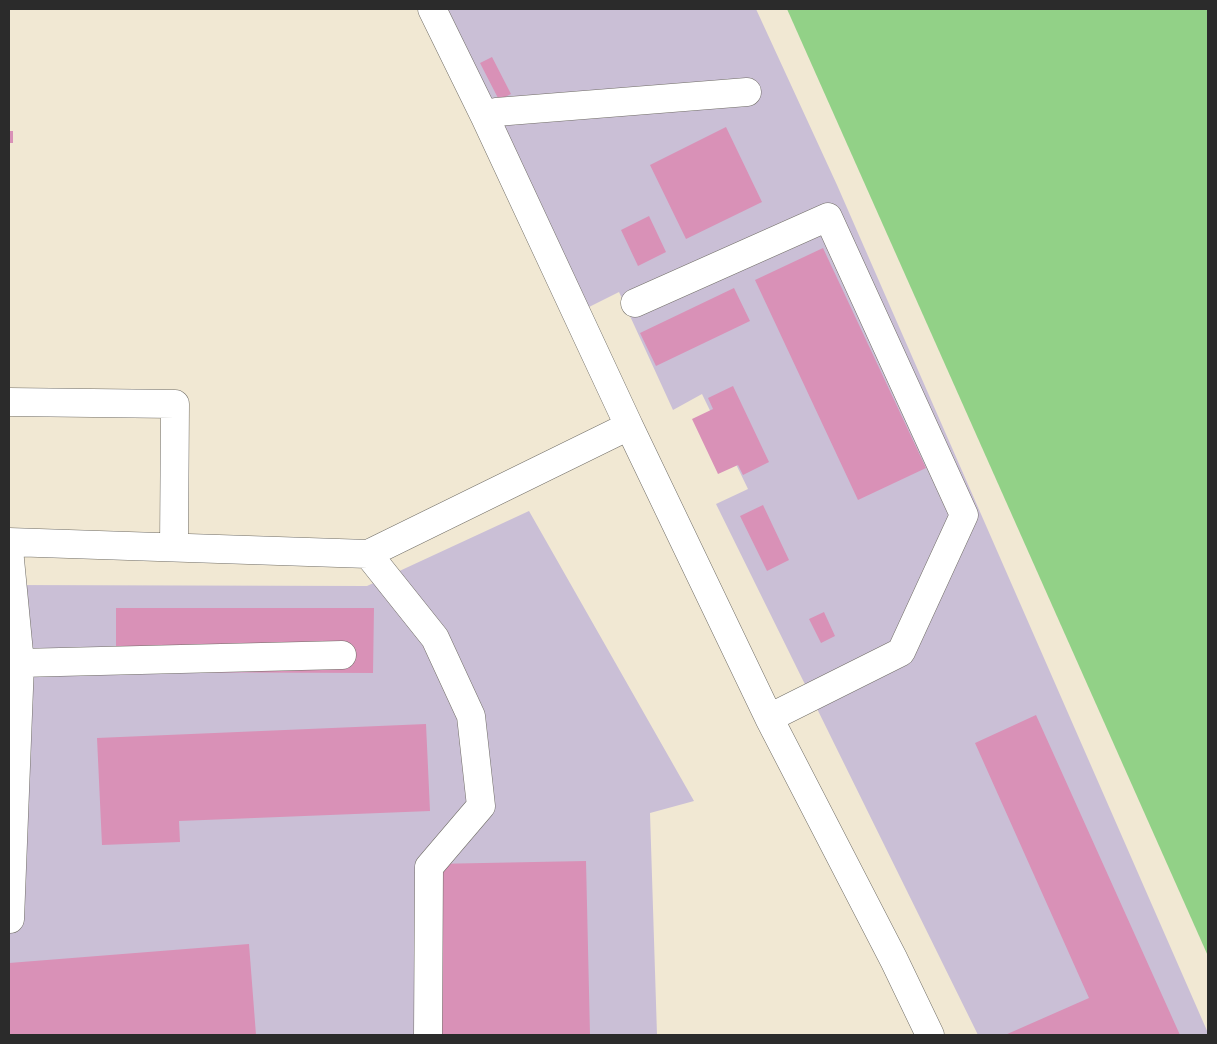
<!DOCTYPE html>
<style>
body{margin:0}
#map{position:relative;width:1217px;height:1044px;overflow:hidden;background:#f1e8d3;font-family:Pangolin,sans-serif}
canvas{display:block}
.frame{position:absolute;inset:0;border:10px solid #2b2b2b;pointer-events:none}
</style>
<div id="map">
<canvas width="1217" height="1044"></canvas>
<div class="frame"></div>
</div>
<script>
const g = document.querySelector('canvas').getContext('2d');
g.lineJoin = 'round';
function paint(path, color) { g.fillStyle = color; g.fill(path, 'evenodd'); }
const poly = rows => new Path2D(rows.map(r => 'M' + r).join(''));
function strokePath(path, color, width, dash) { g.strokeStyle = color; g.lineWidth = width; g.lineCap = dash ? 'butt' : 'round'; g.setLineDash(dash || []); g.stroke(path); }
const industrial = poly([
 [445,9,756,9,837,185,1208,1033,1208,1035,978,1035,716,504,748,489,702,394,673,410,619,292,587,308],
 [529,511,694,801,650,813,657,1035,9,1035,9,585,367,586]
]);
const green = poly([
 [787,9,1208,9,1208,956]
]);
const building = poly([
 [492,57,511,94,499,100,480,63],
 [726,127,762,202,686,239,650,165],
 [9,131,13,131,13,143,9,143],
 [649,216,666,252,638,266,621,230],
 [823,248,926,468,858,500,755,280],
 [734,288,750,321,656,366,640,333],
 [733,386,769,462,743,475,738,465,718,474,692,419,713,409,708,398],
 [763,505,789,560,767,571,740,516],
 [116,608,374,608,373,673,116,672],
 [824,612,835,636,821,643,809,619],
 [1036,715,1180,1035,1005,1035,1089,998,975,743],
 [426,724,430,811,179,821,180,842,102,845,97,738],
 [586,861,590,1035,436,1035,432,864],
 [249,944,256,1035,9,1035,9,963]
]);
const minor = poly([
 [432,9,485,117,629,426],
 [485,117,496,112,747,92],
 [9,402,175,404,174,547],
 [9,542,368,554,629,426,769,718,901,652,964,515,828,217,635,303],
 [9,549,20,663,10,919],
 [368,554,435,638,471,716,481,806,429,867,428,1035],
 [20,663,342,655],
 [769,718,894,960,930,1035]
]);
paint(industrial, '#cabfd6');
paint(green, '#92d187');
paint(building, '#d991b7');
strokePath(minor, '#706d66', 29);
strokePath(minor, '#fff', 28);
</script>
